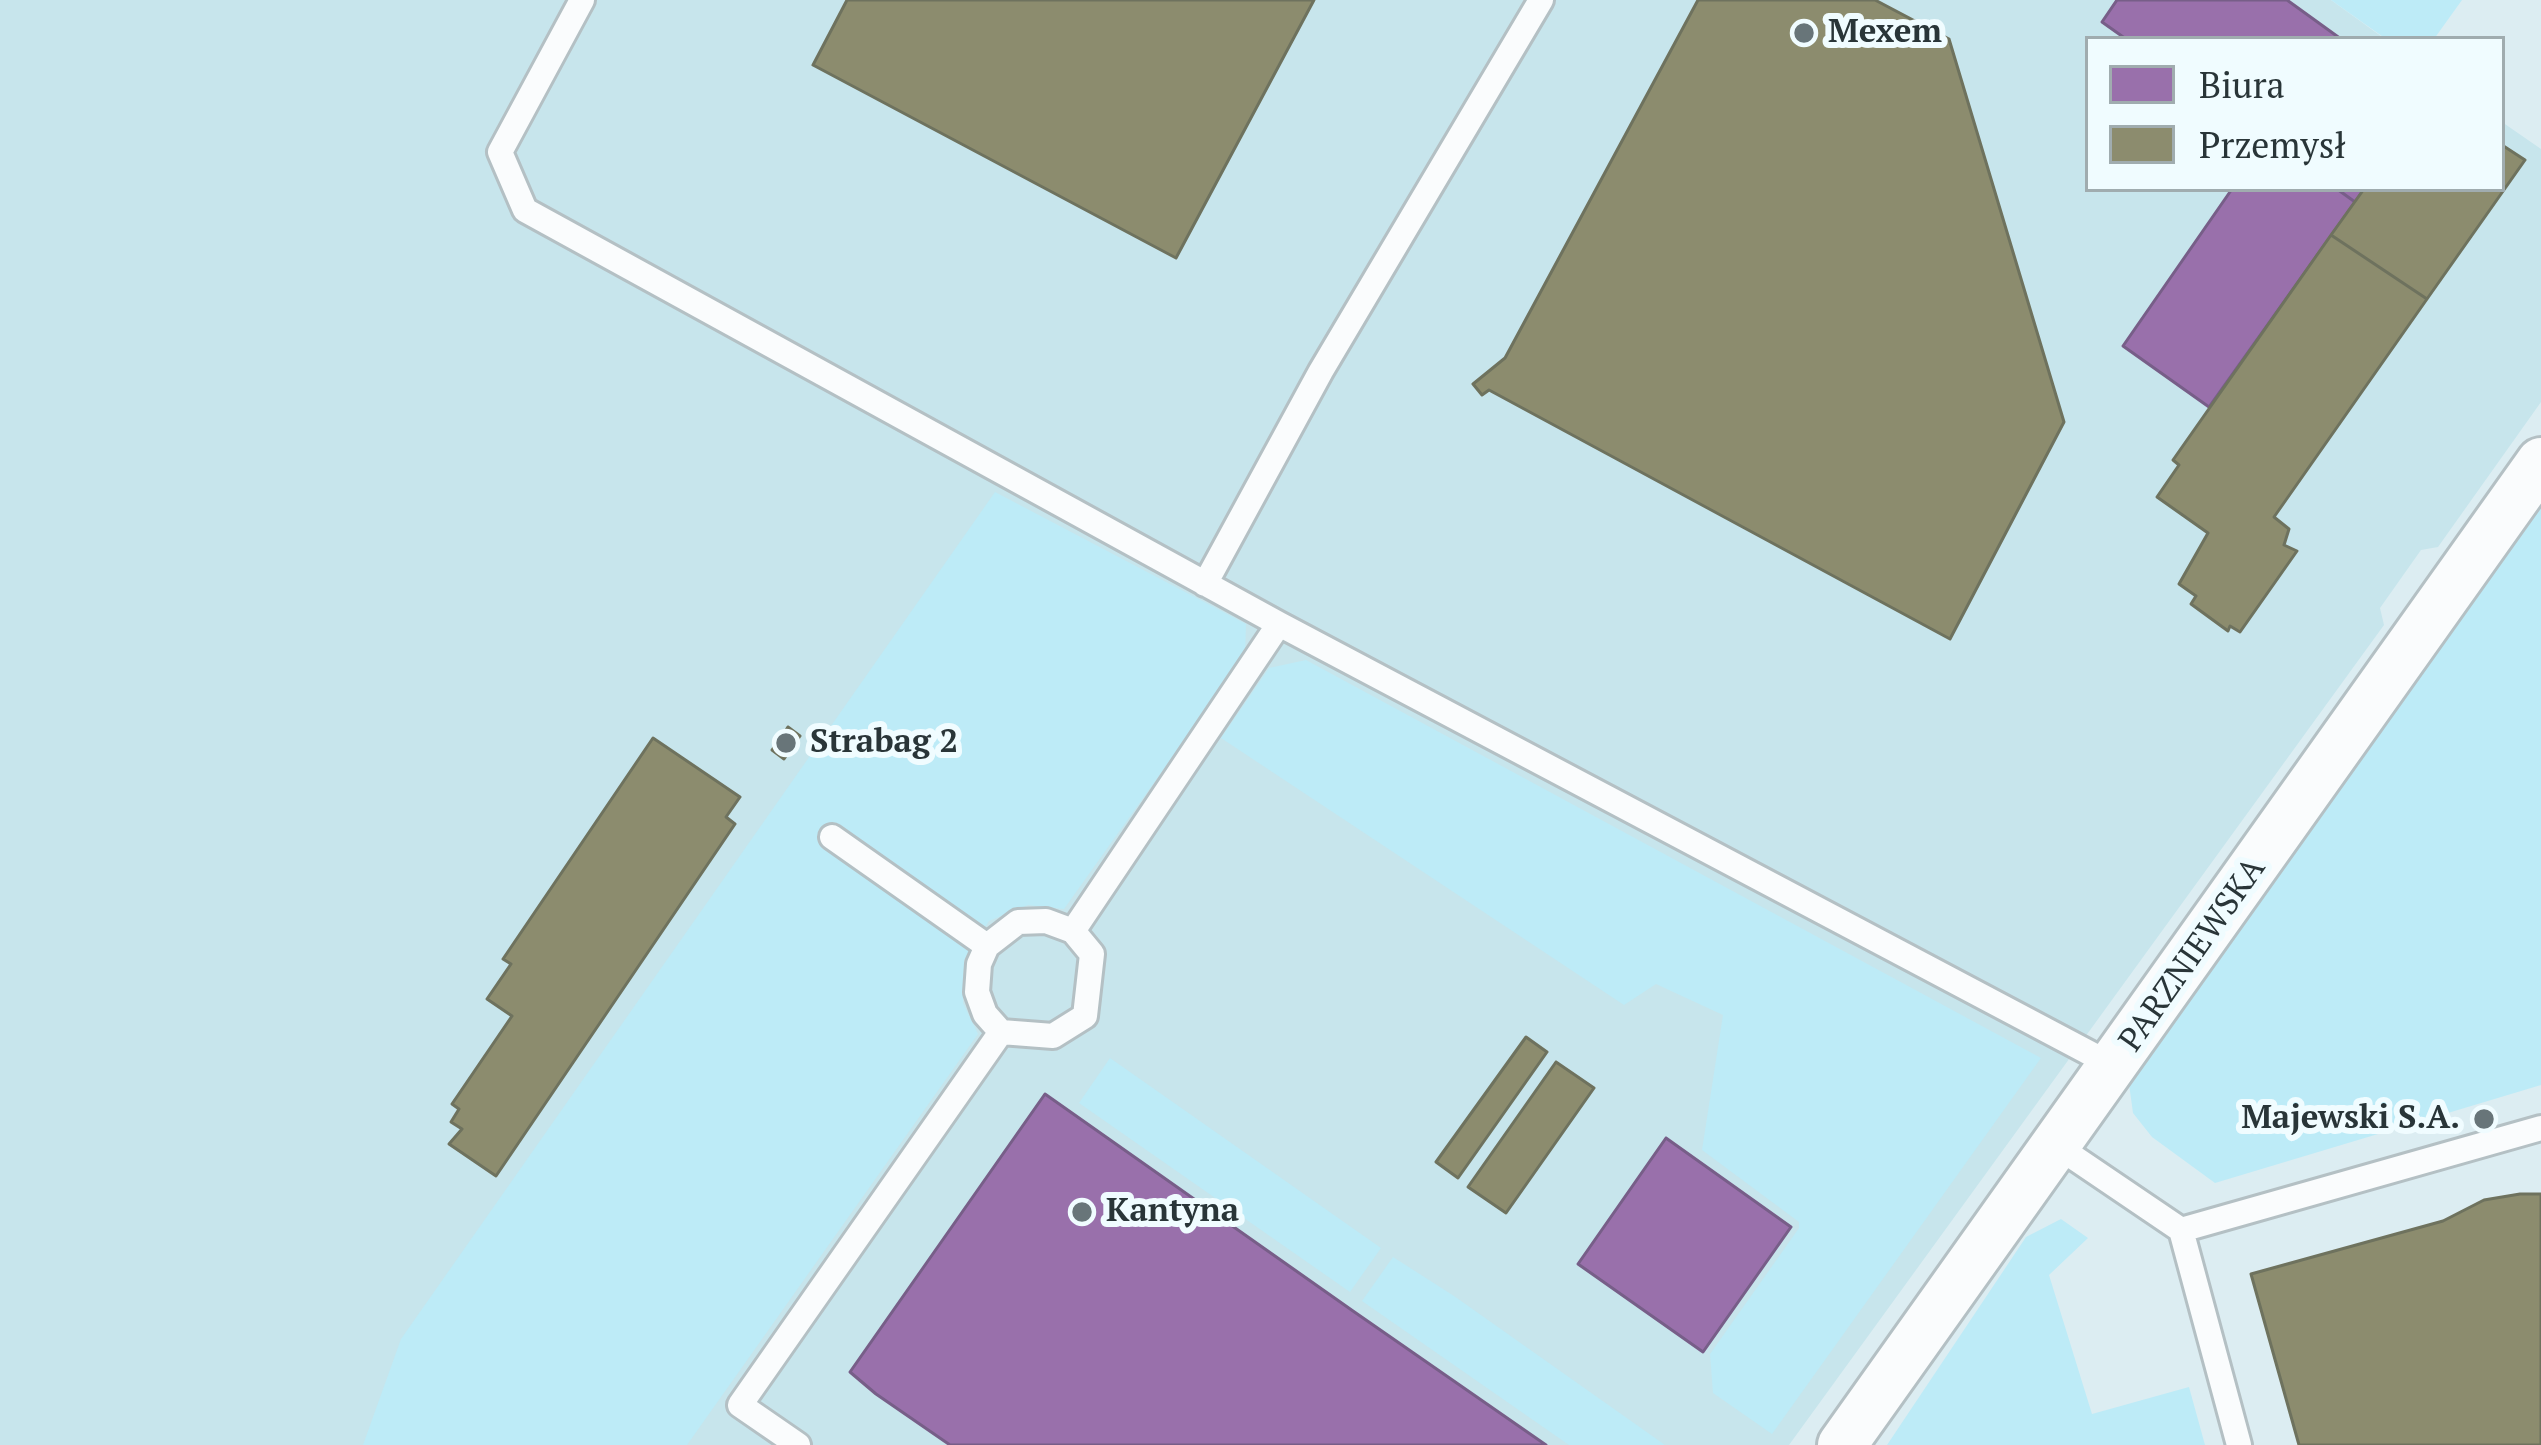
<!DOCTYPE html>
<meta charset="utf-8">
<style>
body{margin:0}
#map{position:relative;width:2541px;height:1445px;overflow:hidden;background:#dcedf2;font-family:"PT Serif",serif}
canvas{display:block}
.legend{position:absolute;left:2085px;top:36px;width:420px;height:156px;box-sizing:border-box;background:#f0fcff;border:3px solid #a0acaf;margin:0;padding:15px 21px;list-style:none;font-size:36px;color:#293538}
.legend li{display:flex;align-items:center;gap:24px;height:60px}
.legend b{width:60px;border:3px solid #a0acaf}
</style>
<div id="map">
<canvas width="2541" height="1445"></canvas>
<ul class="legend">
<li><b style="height:33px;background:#9970ab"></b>Biura</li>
<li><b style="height:33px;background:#8c8c6e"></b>Przemysł</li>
</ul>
</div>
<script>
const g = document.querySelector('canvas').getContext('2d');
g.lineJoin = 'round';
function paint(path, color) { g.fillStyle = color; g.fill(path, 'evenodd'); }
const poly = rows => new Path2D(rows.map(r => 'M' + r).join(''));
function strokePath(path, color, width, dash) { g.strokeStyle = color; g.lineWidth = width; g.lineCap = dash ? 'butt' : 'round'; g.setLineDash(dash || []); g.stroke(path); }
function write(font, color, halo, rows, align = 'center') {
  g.font = font + ' "PT Serif",serif'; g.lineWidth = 12; g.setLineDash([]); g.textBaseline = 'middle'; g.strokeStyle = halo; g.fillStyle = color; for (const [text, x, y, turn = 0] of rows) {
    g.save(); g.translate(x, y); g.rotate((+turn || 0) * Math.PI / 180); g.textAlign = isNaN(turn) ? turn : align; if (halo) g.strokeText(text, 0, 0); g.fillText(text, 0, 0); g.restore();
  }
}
const built = poly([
 [0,0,2331,0,2385,39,2088,39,2088,189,2502,189,2502,122,2541,149,2541,402,2438,547,2421,550,2380,608,2384,625,1789,1445,0,1445]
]);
const green = poly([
 [2331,0,2462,0,2434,39,2386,39],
 [995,492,1246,624,1245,655,1064,909,1028,905,989,921,964,960,963,1003,978,1034,687,1445,363,1445,401,1339],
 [2541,492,2541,1085,2215,1183,2152,1137,2133,1113,2129,1084,2143,1055],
 [1306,660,2041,1058,1772,1434,1713,1393,1710,1354,1799,1228,1799,1222,1702,1150,1723,1015,1656,984,1624,1005,1221,738,1269,668],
 [1110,1058,1381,1248,1350,1292,1079,1103],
 [2061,1219,2088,1238,2049,1275,2092,1414,2189,1387,2205,1445,1887,1445,2026,1237],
 [1393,1257,1454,1296,1665,1445,1569,1445,1362,1301]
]);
const offices = poly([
 [2117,0,2287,0,2341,39,2126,39,2102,22,2117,0],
 [2337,189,2364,189,2355,202,2337,189],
 [2337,189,2355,202,2209,407,2123,346,2232,189,2337,189],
 [1045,1094,1353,1311,1546,1445,950,1445,876,1394,850,1372,1045,1094],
 [1666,1138,1791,1227,1703,1352,1578,1264,1666,1138]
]);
const industry = poly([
 [847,0,1314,0,1176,258,813,65,847,0],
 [1698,0,1875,0,1949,39,2064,422,1950,639,1489,390,1482,395,1473,384,1505,358,1698,0],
 [2502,145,2525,160,2427,299,2331,235,2364,189,2502,189,2502,145],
 [2331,235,2427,299,2274,517,2289,529,2284,545,2297,551,2240,632,2230,626,2228,631,2191,604,2196,596,2179,584,2208,533,2157,497,2179,465,2173,460,2331,235],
 [788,727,800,736,784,759,772,750,788,727],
 [653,738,740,797,726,817,735,824,496,1176,449,1144,462,1129,451,1122,459,1109,452,1104,512,1016,487,999,511,964,503,959,653,738],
 [1526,1037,1547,1052,1458,1178,1436,1162,1526,1037],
 [1556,1062,1594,1088,1506,1213,1468,1187,1556,1062],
 [2520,1194,2541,1194,2541,1445,2299,1445,2251,1274,2443,1221,2484,1200,2520,1194]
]);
const service = poly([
 [582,0,500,152,525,210,1279,624,2114,1066],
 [1205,584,1321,371,1541,0],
 [832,837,987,946],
 [1001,1032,985,1014,977,992,979,964,987,946,1018,922,1046,921,1073,931],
 [2057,1146,2181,1230,2239,1445],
 [2181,1230,2541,1128],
 [798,1445,740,1405,1001,1032,1053,1036,1085,1016,1092,954,1073,931,1279,624]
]);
const minor = poly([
 [1842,1445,2541,462]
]);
const markers = [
 [1804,33,12,"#687579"],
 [786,743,12,"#687579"],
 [2484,1119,12,"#687579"],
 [1082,1212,12,"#687579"]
];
const poiNames = [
 ["Mexem",1828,33],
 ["Strabag 2",810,743],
 ["Majewski S.A.",2460,1119,"right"],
 ["Kantyna",1106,1212]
];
const streetNames = [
 ["PARZNIEWSKA",2193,955,-55]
];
paint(built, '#c7e5ec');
paint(green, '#bdebf7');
paint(offices, '#9970ab');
strokePath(offices, '#775e88', 3);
paint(industry, '#8c8c6e');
strokePath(industry, '#6e725e', 3);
strokePath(service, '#b4c0c4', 30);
strokePath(minor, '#b4c0c4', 54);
strokePath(service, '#fafcfd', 24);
strokePath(minor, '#fafcfd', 48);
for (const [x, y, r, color] of markers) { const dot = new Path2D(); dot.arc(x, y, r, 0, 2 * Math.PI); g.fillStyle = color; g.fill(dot); strokePath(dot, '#f0fcff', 4.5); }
write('bold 33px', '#293538', '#f0fcff', poiNames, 'left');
write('33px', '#293538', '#f0fcff', streetNames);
</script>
